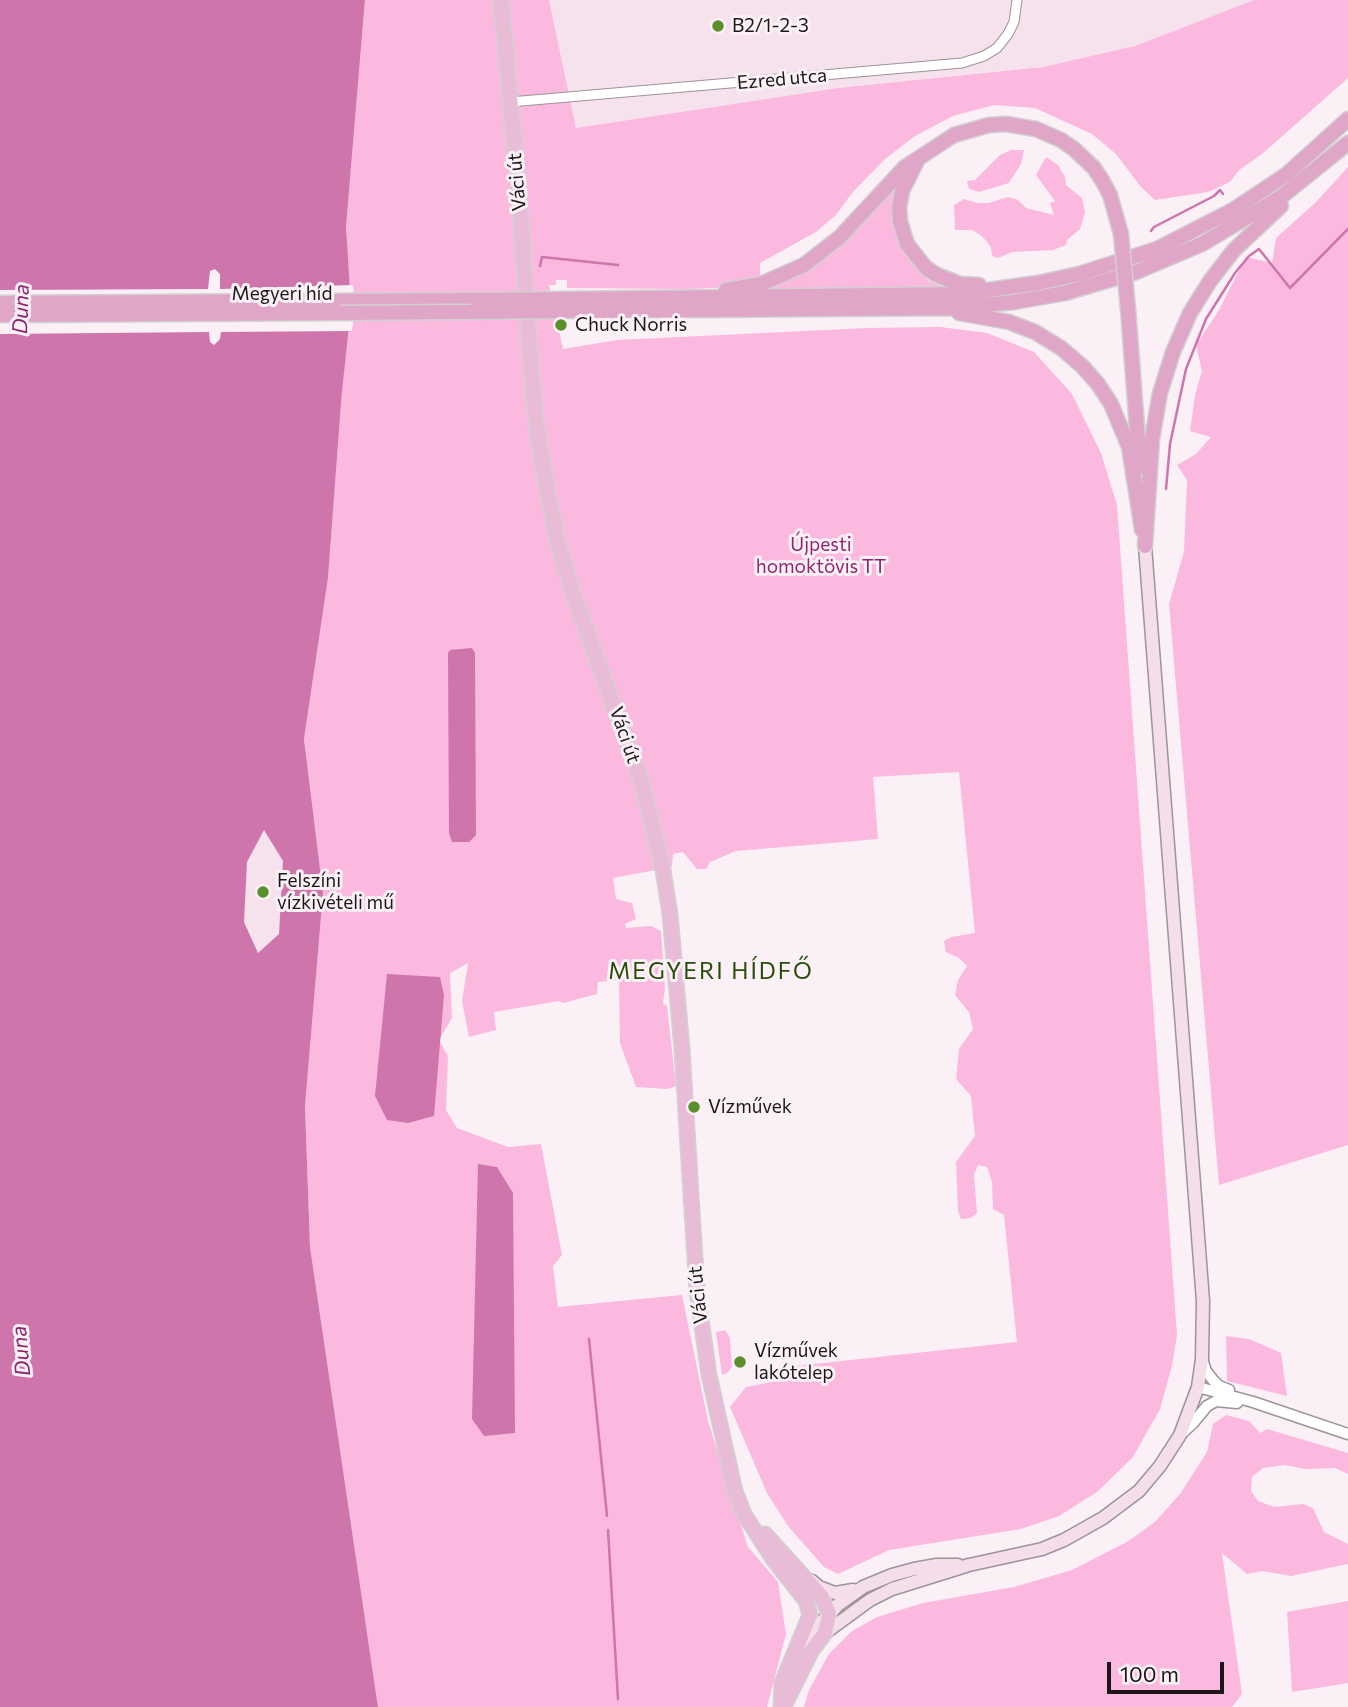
<!DOCTYPE html>
<meta charset="utf-8">
<style>
body{margin:0}
#map{position:relative;width:1348px;height:1707px;overflow:hidden;background:#faf0f5;font-family:Commissioner,sans-serif}
canvas{display:block}
.scale{position:absolute;left:1107px;top:1662px;width:117px;height:32px;box-sizing:border-box;border:4px solid #1c181a;border-top:0;padding-left:9px;font-size:21px;line-height:24px;white-space:nowrap;color:#1c181a;-webkit-text-stroke:5px #faf0f5;paint-order:stroke}
</style>
<div id="map">
<canvas width="1348" height="1707"></canvas>
<div class="scale">100 m</div>
</div>
<script>
const g = document.querySelector('canvas').getContext('2d');
g.lineJoin = 'round';
function paint(path, color) { g.fillStyle = color; g.fill(path, 'evenodd'); }
const poly = rows => new Path2D(rows.map(r => 'M' + r).join(''));
function strokePath(path, color, width, dash) { g.strokeStyle = color; g.lineWidth = width; g.lineCap = dash ? 'butt' : 'round'; g.setLineDash(dash || []); g.stroke(path); }
function write(font, color, halo, rows, align = 'center') {
  g.font = font + ' Commissioner,sans-serif'; g.lineWidth = 6; g.setLineDash([]); g.textBaseline = 'middle'; g.strokeStyle = halo; g.fillStyle = color; for (const [text, x, y, turn = 0] of rows) {
    g.save(); g.translate(x, y); g.rotate((+turn || 0) * Math.PI / 180); g.textAlign = isNaN(turn) ? turn : align; if (halo) g.strokeText(text, 0, 0); g.fillText(text, 0, 0); g.restore();
  }
}
const built = poly([
 [549,0,1254,0,1135,46,1043,67,838,88,576,128],
 [264,829,283,861,279,934,258,953,244,922,247,862]
]);
const green = poly([
 [365,0,549,0,576,128,838,88,1043,67,1135,46,1254,0,1348,0,1348,78,1262,154,1239,170,1230,182,1208,192,1155,200,1141,187,1116,154,1092,134,1035,108,994,105,953,116,915,136,885,159,852,193,836,215,816,232,760,263,760,282,735,287,689,289,567,288,567,280,556,280,556,285,549,285,563,349,617,340,867,328,940,327,987,333,1034,352,1072,394,1101,453,1117,505,1177,1335,1172,1366,1160,1409,1133,1457,1097,1492,1059,1516,1021,1529,889,1550,838,1574,824,1567,788,1526,767,1493,730,1407,746,1387,777,1381,777,1368,1017,1342,1004,1215,993,1209,992,1182,987,1167,978,1165,974,1175,977,1213,971,1218,961,1219,958,1211,956,1162,975,1136,971,1096,956,1079,959,1049,973,1029,969,1012,955,995,958,980,967,966,959,958,946,952,944,941,951,937,975,933,959,772,873,777,878,839,736,851,710,862,706,869,697,869,683,852,673,854,672,867,613,878,616,899,632,903,636,919,625,924,626,928,651,926,661,931,665,988,663,1003,667,1006,676,1086,667,1089,636,1087,620,1043,619,980,598,982,597,994,563,1003,559,1001,494,1012,496,1030,469,1037,462,1001,468,963,450,973,452,1018,439,1040,448,1056,446,1110,457,1128,508,1147,541,1144,562,1255,553,1266,558,1307,682,1295,708,1421,748,1547,778,1582,786,1634,767,1707,378,1707,310,1247,305,1106,323,893,304,739,328,578,342,391,347,262,346,227],
 [1011,150,1024,150,1021,164,1009,183,979,192,969,189,967,181,975,180,1000,155],
 [1046,157,1058,165,1065,177,1066,185,1082,198,1085,213,1080,229,1067,240,1066,245,1053,250,1012,252,998,258,992,256,991,247,982,236,972,230,955,230,954,205,964,199,977,203,989,203,1008,197,1018,200,1026,208,1054,215,1050,203,1055,201,1036,175],
 [1348,167,1348,1145,1219,1185,1169,604,1184,552,1187,480,1177,465,1196,454,1211,437,1190,431,1195,395,1202,371,1196,345,1219,310,1246,257,1272,263,1276,238,1315,203],
 [901,181,895,227,898,239,911,262,929,281,943,287,944,289,767,290,767,288,791,279,825,258,861,224],
 [725,1330,730,1338,732,1367,727,1373,722,1375,716,1332],
 [1226,1336,1249,1339,1281,1353,1287,1396,1227,1381],
 [1226,1415,1249,1421,1260,1433,1267,1429,1348,1453,1348,1474,1335,1468,1305,1469,1285,1465,1263,1468,1252,1477,1251,1491,1258,1501,1274,1507,1303,1504,1313,1508,1324,1532,1348,1544,1348,1564,1291,1576,1263,1571,1247,1574,1222,1553,1242,1694,1232,1707,804,1707,809,1690,829,1654,852,1631,877,1617,923,1603,1014,1587,1072,1570,1127,1542,1155,1522,1180,1494,1207,1452,1213,1424],
 [1348,1601,1348,1683,1292,1692,1287,1612]
]);
const water = poly([
 [0,0,365,0,346,227,351,307,342,391,328,578,304,739,323,893,305,1106,310,1247,378,1707,0,1707],
 [264,830,283,861,279,934,258,953,244,922,247,862],
 [472,648,475,653,476,835,469,842,452,842,449,833,448,653,450,650],
 [387,974,440,977,444,995,434,1116,408,1123,387,1120,375,1096],
 [478,1164,497,1167,513,1193,515,1433,484,1436,472,1419]
]);
const pier = poly([
 [215,269,220,274,220,289,353,285,355,307,352,331,221,332,220,339,214,345,210,342,209,332,0,334,0,290,208,289,210,271]
]);
const stream = poly([
 [1151,231,1154,227,1214,196,1220,190,1223,194],
 [540,266,542,257,618,265],
 [1166,489,1170,444,1186,369,1206,319,1235,273,1249,256,1259,249,1290,288,1348,229],
 [589,1339,607,1516],
 [608,1530,618,1699]
]);
const minor = poly([
 [510,102,962,63,984,56,997,48,1008,34,1014,22,1017,0]
]);
const tertiary = poly([
 [1202,1359,1206,1371,1213,1380,1219,1386,1229,1390],
 [1198,1387,1253,1402,1348,1434],
 [1180,1435,1193,1423,1207,1406,1216,1401,1237,1403]
]);
const secondary = poly([
 [812,1581,819,1587,835,1593,853,1590],
 [825,1633,870,1600,892,1589,969,1565,1042,1549,1064,1540,1103,1518,1139,1491,1160,1466,1180,1435,1198,1387,1202,1359,1203,1301,1145,546],
 [800,1644,839,1604,863,1587,892,1575,914,1569,937,1565,958,1565]
]);
const primary = poly([
 [501,0,519,194,530,357,537,431,547,489,558,544,573,593,643,787,663,870,670,914,682,1049,697,1291,709,1375,735,1491,744,1514,773,1559,806,1601,810,1615,782,1683,781,1707],
 [765,1534,822,1597,829,1614,825,1633,812,1650,784,1706]
]);
const trunk = poly([
 [917,161,902,191,899,208,900,221,907,244,926,268,937,275,960,284,979,285],
 [726,290,761,284,804,265,840,237,905,167,954,135,989,125,1006,124,1036,129,1061,140,1074,149,1094,168,1102,180,1110,195,1121,234],
 [565,299,960,294,1038,283,1079,274,1157,249,1233,210,1287,174,1348,119],
 [0,303,476,300],
 [1128,309,1140,467],
 [565,311,956,308,1014,302,1065,293,1136,272,1202,244,1281,197,1348,143],
 [959,313,1009,322,1035,332,1061,348,1082,366,1098,384,1111,404,1129,447,1142,530],
 [0,315,340,313],
 [1145,546,1152,439,1160,393,1173,352,1190,313,1210,281,1234,250,1281,206]
]);
const trunkBridge = poly([
 [1121,234,1128,309],
 [476,300,565,299],
 [340,313,565,311]
]);
const markers = [
 [718,26,7,"#59902b"],
 [561,325,7,"#59902b"],
 [263,892,7,"#59902b"],
 [694,1107,7,"#59902b"],
 [740,1362,7,"#59902b"]
];
const poiNames = [
 ["B2/1-2-3",732,26],
 ["Chuck Norris",575,325],
 ["Felszíni",277,881],
 ["vízkivételi mű",277,903],
 ["Vízművek",708,1107],
 ["Vízművek",754,1351],
 ["lakótelep",754,1373]
];
const streetNames = [
 ["Ezred utca",782,79,-5],
 ["Váci út",517,182,-95],
 ["Megyeri híd",282,294],
 ["Váci út",625,735,71],
 ["Váci út",698,1295,-96]
];
const parkNames = [
 ["Újpesti",821,545],
 ["homoktövis TT",821,567]
];
const waterNames = [
 ["Duna",21,309,-88],
 ["Duna",21,1351,-95]
];
const quarterNames = [
 ["MEGYERI HÍDFŐ",711,971]
];
paint(built, '#f5e2ec');
paint(green, '#fbb9df');
paint(water, '#ce75ab');
paint(pier, '#faf0f5');
strokePath(stream, '#ce75ab', 2.5);
strokePath(minor, '#9d9398', 11);
strokePath(tertiary, '#9d9398', 13);
strokePath(secondary, '#9d9398', 15);
strokePath(primary, '#d2d1d1', 17);
strokePath(trunk, '#d2d1d1', 17);
strokePath(minor, '#fff', 9);
strokePath(tertiary, '#fff', 10);
strokePath(secondary, '#f3deea', 12);
strokePath(primary, '#e8bcd6', 14);
strokePath(trunk, '#e0a6c8', 14);
strokePath(trunkBridge, '#d2d1d1', 17, []);
strokePath(trunkBridge, '#e0a6c8', 14);
for (const [x, y, r, color] of markers) { const dot = new Path2D(); dot.arc(x, y, r, 0, 2 * Math.PI); g.fillStyle = color; g.fill(dot); strokePath(dot, '#faf0f5', 2.5); }
write('19px', '#1c181a', '#faf0f5', poiNames, 'left');
write('19px', '#1c181a', '#faf0f5', streetNames);
write('19px', '#90266e', '#faf0f5', parkNames);
write('italic 21px', '#8e256c', '#faf0f5', waterNames);
g.letterSpacing = '2px';
write('23px', '#294b08', '#faf0f5', quarterNames);
g.letterSpacing = '0px';
</script>
